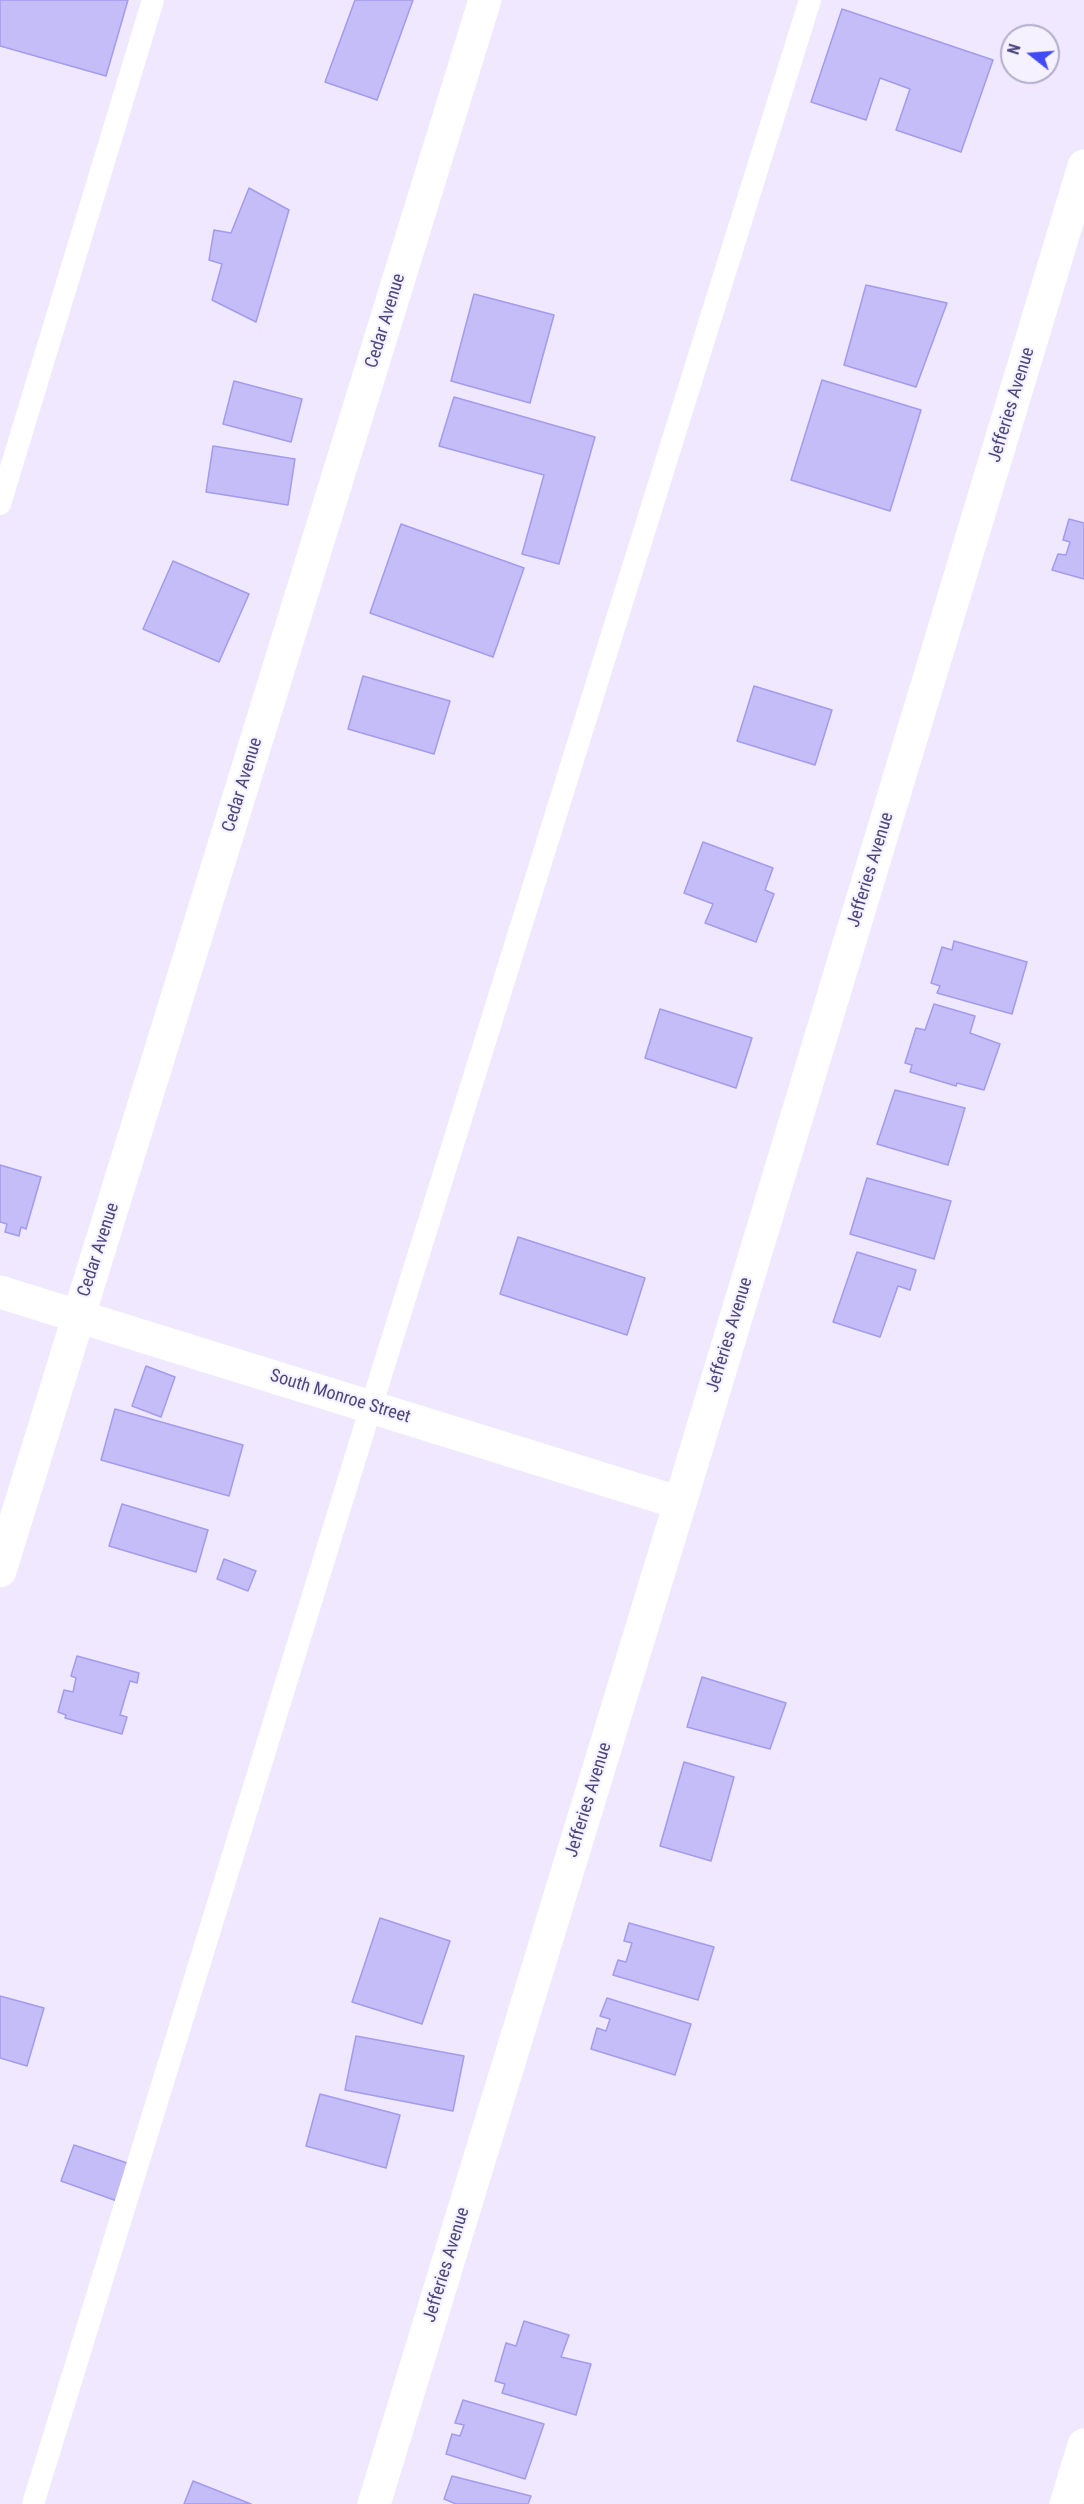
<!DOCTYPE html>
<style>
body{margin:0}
#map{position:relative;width:1084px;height:2504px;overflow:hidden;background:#f0e8ff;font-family:"Roboto Condensed",sans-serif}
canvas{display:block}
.north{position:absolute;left:1000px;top:24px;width:60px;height:60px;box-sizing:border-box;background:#f6f1ff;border:2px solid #b2adcb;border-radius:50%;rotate:287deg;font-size:16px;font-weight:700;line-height:24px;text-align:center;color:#4c487d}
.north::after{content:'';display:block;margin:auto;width:21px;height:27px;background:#404af6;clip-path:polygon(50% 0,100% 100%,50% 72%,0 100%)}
</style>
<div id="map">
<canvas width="1084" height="2504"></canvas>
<div class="north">N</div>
</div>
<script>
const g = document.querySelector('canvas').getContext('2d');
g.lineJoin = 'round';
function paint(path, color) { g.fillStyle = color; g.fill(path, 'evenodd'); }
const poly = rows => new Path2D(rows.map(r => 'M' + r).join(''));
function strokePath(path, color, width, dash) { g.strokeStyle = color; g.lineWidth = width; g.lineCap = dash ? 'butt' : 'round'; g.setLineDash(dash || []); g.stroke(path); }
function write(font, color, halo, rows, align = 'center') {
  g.font = font + ' "Roboto Condensed",sans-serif'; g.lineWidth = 4.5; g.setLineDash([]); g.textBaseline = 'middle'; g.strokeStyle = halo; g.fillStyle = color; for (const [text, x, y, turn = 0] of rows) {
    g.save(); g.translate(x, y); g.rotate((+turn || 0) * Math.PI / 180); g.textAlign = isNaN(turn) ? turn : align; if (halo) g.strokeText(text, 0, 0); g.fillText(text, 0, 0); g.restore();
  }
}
const building = poly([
 [0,0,128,0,106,76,0,46,0,0],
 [355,0,413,0,377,100,325,82,355,0],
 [842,9,993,60,961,152,896,130,910,89,880,78,866,120,811,102,842,9],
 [249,188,289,210,256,322,212,300,222,264,209,260,214,230,231,233,249,188],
 [866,285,947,303,916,387,844,365,866,285],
 [474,294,554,315,530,403,451,381,474,294],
 [822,380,921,410,890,511,791,480,822,380],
 [234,381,302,399,291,442,223,424,234,381],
 [454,397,595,437,559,564,522,554,544,475,439,446,454,397],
 [213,446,295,459,288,505,206,492,213,446],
 [1069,519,1084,523,1084,579,1052,570,1058,554,1066,555,1070,542,1063,540,1069,519],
 [401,524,524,568,493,657,370,613,401,524],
 [173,561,249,594,219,662,143,629,173,561],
 [363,676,450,701,434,754,348,729,363,676],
 [754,686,832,710,815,765,737,741,754,686],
 [703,842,773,868,765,890,774,894,756,942,705,923,713,904,684,893,703,842],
 [954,941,1027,962,1012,1014,937,993,940,986,931,983,942,947,952,950,954,941],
 [934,1004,975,1016,970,1033,1000,1044,984,1090,957,1083,956,1086,910,1072,912,1065,905,1063,916,1028,925,1030,934,1004],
 [660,1009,752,1038,736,1088,645,1058,660,1009],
 [895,1090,965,1108,948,1165,877,1144,895,1090],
 [0,1165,41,1177,26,1229,21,1227,19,1236,5,1232,7,1224,0,1222,0,1165],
 [867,1178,951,1201,934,1259,850,1234,867,1178],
 [518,1237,645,1278,627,1335,500,1294,518,1237],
 [857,1252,916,1270,910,1290,898,1286,880,1337,833,1322,857,1252],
 [146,1366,175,1377,161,1417,132,1406,146,1366],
 [115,1409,243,1445,229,1496,101,1460,115,1409],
 [122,1504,208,1530,196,1572,109,1546,122,1504],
 [224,1559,256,1571,248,1591,217,1579,224,1559],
 [77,1656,139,1673,137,1683,130,1681,120,1715,127,1717,122,1734,65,1718,66,1715,58,1712,64,1690,73,1692,76,1678,71,1676,77,1656],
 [702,1677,786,1703,770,1749,687,1727,702,1677],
 [684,1762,734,1777,711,1861,660,1846,684,1762],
 [380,1918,450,1941,422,2024,352,2002,380,1918],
 [629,1923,714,1947,698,2000,613,1975,618,1960,626,1962,632,1943,624,1941,629,1923],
 [0,1996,44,2008,27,2066,0,2058,0,1996],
 [607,1998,691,2024,675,2075,591,2049,597,2028,606,2031,610,2019,600,2016,607,1998],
 [356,2036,464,2056,453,2111,345,2090,356,2036],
 [320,2094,400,2115,386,2168,306,2146,320,2094],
 [74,2145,130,2164,117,2201,61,2181,74,2145],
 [524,2321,569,2335,561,2357,591,2364,576,2415,502,2393,505,2384,495,2381,506,2343,516,2346,524,2321],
 [463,2400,544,2424,525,2479,446,2454,452,2434,460,2436,464,2425,455,2423,463,2400],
 [452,2476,531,2496,528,2504,456,2504,444,2499,452,2476],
 [193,2481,251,2504,184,2504,193,2481]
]);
const lane = poly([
 [0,504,153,0],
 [33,2504,371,1407,810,0]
]);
const street = poly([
 [0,1292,680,1503],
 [0,1571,485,0],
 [1066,2504,1084,2445]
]);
const secondary = poly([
 [374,2504,680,1503,1084,166]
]);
const streetNames = [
 ["Cedar Avenue",386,321,-73],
 ["Jefferies Avenue",1012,405,-73],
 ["Cedar Avenue",243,785,-73],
 ["Jefferies Avenue",871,870,-73],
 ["Cedar Avenue",99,1250,-72],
 ["Jefferies Avenue",730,1335,-73],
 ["South Monroe Street",340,1397,17],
 ["Jefferies Avenue",589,1800,-73],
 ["Jefferies Avenue",447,2265,-73]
];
paint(building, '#c4bdf8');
strokePath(building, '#a39bec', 1.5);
strokePath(lane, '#fff', 22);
strokePath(street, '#fff', 33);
strokePath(secondary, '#fff', 33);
write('18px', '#4c487d', '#f6f1ff', streetNames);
</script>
